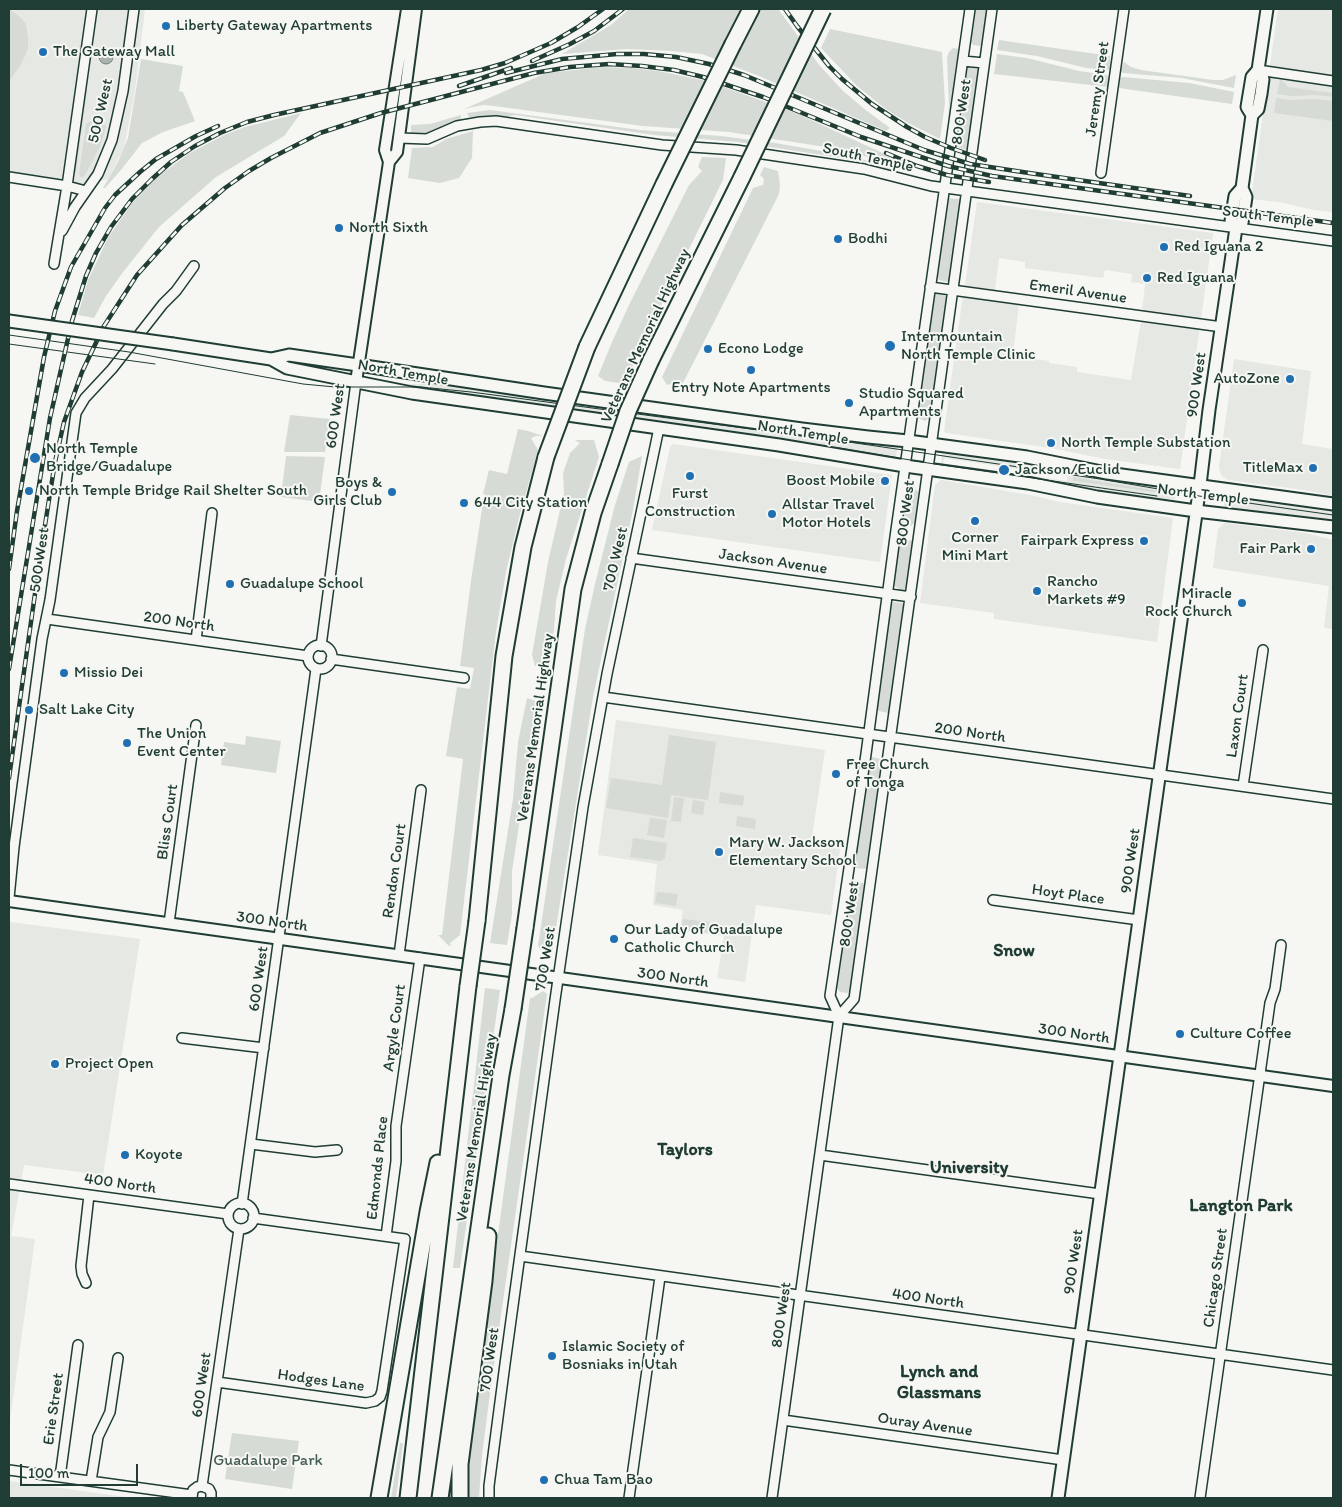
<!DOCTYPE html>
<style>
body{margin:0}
#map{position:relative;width:1342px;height:1507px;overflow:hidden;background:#f6f6f2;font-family:Itim,sans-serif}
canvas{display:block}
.frame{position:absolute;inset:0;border:10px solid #1f3d34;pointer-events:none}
.scale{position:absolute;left:20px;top:1464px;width:118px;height:22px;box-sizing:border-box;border:2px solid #1f3d34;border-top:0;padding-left:6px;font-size:15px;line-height:18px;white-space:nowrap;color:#1f3d34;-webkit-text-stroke:4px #f6f6f2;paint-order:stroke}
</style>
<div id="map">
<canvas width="1342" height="1507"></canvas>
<div class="frame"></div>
<div class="scale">100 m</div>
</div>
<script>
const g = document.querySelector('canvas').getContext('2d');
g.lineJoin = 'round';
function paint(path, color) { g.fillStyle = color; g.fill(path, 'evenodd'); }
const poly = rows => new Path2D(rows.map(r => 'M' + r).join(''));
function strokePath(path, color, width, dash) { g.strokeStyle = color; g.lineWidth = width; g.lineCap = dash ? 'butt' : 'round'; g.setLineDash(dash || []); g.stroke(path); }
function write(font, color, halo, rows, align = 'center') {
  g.font = font + ' Itim,sans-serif'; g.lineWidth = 4; g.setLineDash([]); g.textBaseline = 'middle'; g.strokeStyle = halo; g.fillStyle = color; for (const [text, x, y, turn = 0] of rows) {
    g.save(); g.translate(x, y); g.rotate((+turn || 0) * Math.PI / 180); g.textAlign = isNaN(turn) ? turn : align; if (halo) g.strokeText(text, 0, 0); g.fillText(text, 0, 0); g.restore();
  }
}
const built = poly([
 [9,9,145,9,135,91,124,148,108,179,77,188,9,179],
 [1278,9,1333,9,1333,212,1314,210,1279,202,1251,199],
 [977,202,1213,233,1180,469,1105,459,1051,448,946,433,944,431,963,295,1019,303,1013,356,1049,361,1049,363,1077,367,1077,372,1131,380,1141,321,1145,284,1131,282,1132,274,1105,270,1103,278,1025,268,1025,262,999,258,995,290,965,286],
 [1234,359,1311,371,1302,444,1333,449,1333,496,1304,490,1228,480,1221,475,1219,467],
 [426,382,492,392,612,406,897,446,896,460,470,399,396,384,425,384],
 [673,444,892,475,880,562,652,530,670,447],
 [942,453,1117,478,1176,489,1175,500,941,467],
 [944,458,1067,476,1067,481,943,464],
 [1073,477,1166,492,1166,494,1073,481],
 [941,480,1030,495,1060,502,1173,518,1157,642,994,619,994,613,920,603,935,485],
 [1224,497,1333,512,1333,523,1224,508],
 [1225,523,1306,533,1333,540,1333,629,1324,628,1329,586,1213,568,1218,529],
 [616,720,825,750,811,844,840,849,831,915,756,905,745,982,717,978,724,936,680,930,683,910,653,905,657,864,598,855],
 [10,922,140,939,103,1175,24,1165,11,1236,35,1239,9,1428],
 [9,1481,133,1498,9,1498]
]);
const green = poly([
 [9,9,19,16,26,24,28,38,28,49,20,66,9,81],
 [629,9,778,9,820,66,843,91,867,111,890,128,886,131,759,76,702,54,671,51,627,49,562,54,611,25],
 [974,9,989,9,984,44,981,46,973,45,970,41],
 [830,29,942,52,945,103,940,139,908,123,887,110,857,86,821,48],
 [999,40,1110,56,1110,69,1107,70,1086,68,1037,56,997,50],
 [953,48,959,49,949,121,948,120,949,106,947,58,949,52],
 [997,54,1027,58,1079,71,1106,75,1109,77,1108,87,994,74],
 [141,59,183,66,179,91,183,92,195,121,163,132,142,143,121,170,105,188,103,188,118,162,128,138],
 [1124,62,1131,67,1141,70,1213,80,1223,80,1236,75,1234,88,1182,78,1123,73,1121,71],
 [603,67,632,68,658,71,707,81,796,113,902,162,899,169,851,151,729,132,643,126,494,106,483,105,464,109,546,73],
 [968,67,978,69,979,72,969,148,966,150,955,146,954,143,965,70],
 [1123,77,1189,83,1234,92,1232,104,1119,88,1120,78],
 [1280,80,1282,80,1288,87,1333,93,1333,97,1316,95,1292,96,1277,94],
 [84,88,87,90,76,173,72,173],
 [1276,98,1291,100,1315,99,1333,101,1333,121,1274,113],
 [490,110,640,130,721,136,775,143,845,155,865,160,906,174,904,175,867,162,738,142,654,135,515,115,507,117,490,116,469,117,467,113],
 [301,113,284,136,216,177,159,227,123,272,106,296,94,318,78,315,88,280,109,236,133,202,155,179,188,154,224,135,245,127],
 [461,115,461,119,436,130,424,134,411,133,411,125,430,124],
 [94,119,101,120,106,127,100,147,85,175,81,178,79,174,86,124],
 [473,131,472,158,459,178,440,183,408,178,412,148,433,147,446,139],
 [702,157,726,158,723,180,649,330,631,370,619,383,605,381,598,376,612,342,628,307,689,185,702,171,698,167],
 [764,167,778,171,780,185,779,194,683,383,679,382,667,385,662,377,753,188,763,185,764,179,760,175],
 [948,198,959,199,962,202,951,280,947,282,939,280,936,276,947,200],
 [937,294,947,296,948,298,932,416,925,421,918,418,917,412,933,297],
 [290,415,330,419,325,452,284,452],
 [518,429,528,431,543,436,536,436,531,438,538,450,519,518,506,572,496,632,460,935,450,943,451,945,449,946,438,935,442,935,463,759,446,756,457,687,470,689,474,668,460,666,471,581,484,496,486,495,483,494,489,470,507,474],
 [575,440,594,440,599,457,566,559,556,601,554,630,547,661,541,666,535,666,532,655,548,562,564,493,563,473,570,453,580,443],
 [286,456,325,457,319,502,281,497],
 [642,456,633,510,593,697,552,953,546,957,538,946,585,629,595,584,615,505,629,462],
 [1073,477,1166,492,1166,494,1073,481],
 [915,489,920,493,919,514,916,521,911,526,906,521,903,510,905,496,907,492,910,490],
 [912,540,914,544,907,591,902,592,893,584,898,543,900,542],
 [894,602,902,603,905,605,890,711,888,713,879,711,875,709,890,604],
 [527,698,538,702,512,871,512,914,507,945,490,943,513,799,518,742],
 [669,735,716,742,708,800,671,795,668,818,606,808,611,778,662,785],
 [246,736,281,741,276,773,221,765,224,742,245,745],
 [871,757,881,759,884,761,869,867,865,869,856,868,853,863,870,758],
 [720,792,744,796,743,806,719,803],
 [674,797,684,798,681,822,671,821],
 [693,800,705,802,703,815,691,813],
 [737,816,756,819,755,829,736,826],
 [650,818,667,820,664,838,647,835],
 [633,838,667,843,665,858,661,861,630,857],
 [854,881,863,883,866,885,852,990,848,993,840,992,836,987,850,886],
 [657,892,678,894,676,906,655,903],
 [683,919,709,922,707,933,681,930],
 [485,988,500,990,460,1268,453,1268],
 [543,991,547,994,492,1378,482,1455,479,1498,466,1498,467,1464,530,998,532,998],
 [232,1433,299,1441,292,1489,225,1479],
 [400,1443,403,1443,396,1498,391,1498]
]);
const water = poly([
 '99 57a7 7 0 1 1 14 0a7 7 0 1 1-14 0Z'
]);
const minor = poly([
 [963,61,984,63],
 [1258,70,1333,81],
 [399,138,427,139,457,126,480,122,496,121,662,145,736,150,864,169,931,186,1333,241],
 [1101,173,1124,9],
 [9,177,67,186,86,191],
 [62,231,75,207,98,174,112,140,123,91,134,9],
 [54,264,67,186,92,9],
 [930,287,1222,327],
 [631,558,911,597],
 [47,619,308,656],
 [196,640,212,513],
 '308 657a12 12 0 1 1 24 0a12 12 0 1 1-24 0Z',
 [321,646,356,382],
 [331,659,464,678],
 [603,697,1333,799],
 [1243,786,1263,650],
 [9,898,14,847,42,639,50,600,76,413,85,398,112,369,163,304,176,291,194,266],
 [993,900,1139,920],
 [169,923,196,725],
 [399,955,421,790],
 [839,1016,854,999,992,9],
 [182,1038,264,1048],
 [251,1144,315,1152,337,1150],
 [820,1155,1100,1194],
 [9,1184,228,1214],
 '228 1216a13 13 0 1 1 26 0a13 13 0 1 1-26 0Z',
 [242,1204,316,669],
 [386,1236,396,1161,396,1126,420,958],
 [520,1256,1333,1370],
 [86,1283,82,1274,81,1266,89,1195],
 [217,1382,366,1403,375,1401,380,1397,382,1391,405,1239,253,1218],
 [783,1420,1063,1460],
 [9,1470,192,1495],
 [60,1477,78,1345],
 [91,1481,98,1437,110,1412,118,1358],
 [202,1486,239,1229],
 [192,1498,193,1490,197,1487,202,1486,209,1489,211,1493,211,1498],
 [489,1498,489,1486,505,1364,555,1000,583,807,607,674,659,428],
 [629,1498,660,1277],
 [772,1498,839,1016,830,996,866,754,895,537,970,9],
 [1200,1498,1270,1003,1275,989,1281,945]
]);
const tertiary = poly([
 [389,162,385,150,407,9],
 [356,382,389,162,397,152,416,9],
 [9,901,1333,1086]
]);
const secondary = poly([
 [1252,115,1247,107,1252,77,1258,70],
 [1236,228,1231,221,1235,196,1242,188],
 [173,344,271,359,287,368,412,393,779,445,905,466,1028,483,1097,497,1196,511,1333,527],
 [271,359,289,355,358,365,544,393,802,429,868,437,908,441,1027,457,1107,473,1333,504],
 [1058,1498,1200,485,1209,410,1236,228,1242,223,1246,197,1242,188,1252,115,1258,109,1261,94,1263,79,1258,70,1267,9]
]);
const motorway = poly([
 [733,44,751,9],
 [587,347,664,184],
 [651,360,742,177],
 [477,921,504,656,523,547,546,457],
 [525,928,573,589,593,513,610,464],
 [379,1498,428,1212,438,1163],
 [408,1498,468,986],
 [440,1498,501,1075,513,1009],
 [460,1498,460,1464,484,1281,488,1236]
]);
const tram = poly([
 [9,335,129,352,303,384,335,387,421,387,471,392,842,441,1100,479,1199,496,1333,515],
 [9,344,155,364],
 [839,448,928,463,1157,496]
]);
const rail = poly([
 [785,9,797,26,829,66,842,79,872,104,907,127,925,137,951,148,985,160],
 [532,61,570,44,594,31,623,9],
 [506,73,562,59,617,54,644,54,676,57,709,64,744,75,924,150,970,164,1029,173,1190,196],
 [459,86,511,68],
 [886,153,917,166,947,175,989,182],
 [9,569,17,511,44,357,55,311,71,267,105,208,115,195,140,172,156,159,196,136,218,126],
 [9,669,50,418,72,321,86,276,96,253,111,227,132,199,152,179,171,162,195,146,220,133,247,122,274,115,481,70,505,63,551,43,578,27,603,9],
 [9,778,42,544,55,462,64,422,82,372,104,326,137,275,182,225,225,188,249,171,271,158,320,133,381,113,534,73,570,67,609,64,642,66,674,70,703,77,763,97,861,137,948,166,992,176,1333,223]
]);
const secondaryBridge = poly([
 [9,321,173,344]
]);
const motorwayBridge = poly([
 [742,177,823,9],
 [664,184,733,44],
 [546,457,587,347],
 [610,464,628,411,651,360],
 [468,986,477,921],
 [513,1009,525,928]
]);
const markers = [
 [166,26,5,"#1f6fb2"],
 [43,52,5,"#1f6fb2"],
 [339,228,5,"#1f6fb2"],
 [838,239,5,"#1f6fb2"],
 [1164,247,5,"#1f6fb2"],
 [1147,278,5,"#1f6fb2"],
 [890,346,6,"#1f6fb2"],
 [708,349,5,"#1f6fb2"],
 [751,370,5,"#1f6fb2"],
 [1290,379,5,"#1f6fb2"],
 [849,403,5,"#1f6fb2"],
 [1051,443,5,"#1f6fb2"],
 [35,458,6,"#1f6fb2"],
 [1313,468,5,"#1f6fb2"],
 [1004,470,6,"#1f6fb2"],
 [690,476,5,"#1f6fb2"],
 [885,481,5,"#1f6fb2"],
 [29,491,5,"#1f6fb2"],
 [392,492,5,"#1f6fb2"],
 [464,503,5,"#1f6fb2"],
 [772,514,5,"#1f6fb2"],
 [975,521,5,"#1f6fb2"],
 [1144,541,5,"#1f6fb2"],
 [1311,549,5,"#1f6fb2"],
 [230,584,5,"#1f6fb2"],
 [1037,591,5,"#1f6fb2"],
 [1242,603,5,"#1f6fb2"],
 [64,673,5,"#1f6fb2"],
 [29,710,5,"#1f6fb2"],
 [127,743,5,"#1f6fb2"],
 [836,774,5,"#1f6fb2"],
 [719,852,5,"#1f6fb2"],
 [614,939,5,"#1f6fb2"],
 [1180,1034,5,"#1f6fb2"],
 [55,1064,5,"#1f6fb2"],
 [125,1155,5,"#1f6fb2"],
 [552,1356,5,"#1f6fb2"],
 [544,1480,5,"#1f6fb2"]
];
const poiNames = [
 ["Liberty Gateway Apartments",176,26],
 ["The Gateway Mall",53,52],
 ["North Sixth",349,228],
 ["Bodhi",848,239],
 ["Red Iguana 2",1174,247],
 ["Red Iguana",1157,278],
 ["Intermountain",901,337],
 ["North Temple Clinic",901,355],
 ["Econo Lodge",718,349],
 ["AutoZone",1280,379,"right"],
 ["Entry Note Apartments",751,388,"center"],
 ["Studio Squared",859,394],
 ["Apartments",859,412],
 ["North Temple Substation",1061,443],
 ["North Temple",46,449],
 ["Bridge/Guadalupe",46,467],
 ["TitleMax",1303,468,"right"],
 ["Jackson/Euclid",1015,470],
 ["Boost Mobile",875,481,"right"],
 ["Boys &",382,483,"right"],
 ["Girls Club",382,501,"right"],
 ["North Temple Bridge Rail Shelter South",39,491],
 ["Furst",690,494,"center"],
 ["Construction",690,512,"center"],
 ["644 City Station",474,503],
 ["Allstar Travel",782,505],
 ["Motor Hotels",782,523],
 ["Corner",975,538,"center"],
 ["Mini Mart",975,556,"center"],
 ["Fairpark Express",1134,541,"right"],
 ["Fair Park",1301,549,"right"],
 ["Rancho",1047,582],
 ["Markets #9",1047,600],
 ["Guadalupe School",240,584],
 ["Miracle",1232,594,"right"],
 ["Rock Church",1232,612,"right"],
 ["Missio Dei",74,673],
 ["Salt Lake City",39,710],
 ["The Union",137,734],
 ["Event Center",137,752],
 ["Free Church",846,765],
 ["of Tonga",846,783],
 ["Mary W. Jackson",729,843],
 ["Elementary School",729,861],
 ["Our Lady of Guadalupe",624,930],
 ["Catholic Church",624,948],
 ["Culture Coffee",1190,1034],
 ["Project Open",65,1064],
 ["Koyote",135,1155],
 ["Islamic Society of",562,1347],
 ["Bosniaks in Utah",562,1365],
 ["Chua Tam Bao",554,1480]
];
const streetNames = [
 ["Jeremy Street",1098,89,-82],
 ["500 West",101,111,-77],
 ["800 West",962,112,-82],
 ["South Temple",868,158,12],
 ["South Temple",1268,217,7],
 ["Emeril Avenue",1078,292,8],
 ["Veterans Memorial Highway",646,336,-65],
 ["North Temple",403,373,10],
 ["900 West",1197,385,-82],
 ["600 West",336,416,-82],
 ["North Temple",803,433,9],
 ["North Temple",1203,495,7],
 ["800 West",906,513,-83],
 ["700 West",616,559,-77],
 ["500 West",40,560,-82],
 ["Jackson Avenue",773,562,8],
 ["200 North",179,622,8],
 ["Laxon Court",1238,716,-82],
 ["Veterans Memorial Highway",536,728,-82],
 ["200 North",970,733,8],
 ["Bliss Court",168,822,-82],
 ["900 West",1131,861,-82],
 ["Rendon Court",395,871,-82],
 ["Hoyt Place",1068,895,8],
 ["800 West",850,914,-82],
 ["300 North",272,922,8],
 ["700 West",546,959,-81],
 ["300 North",673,978,8],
 ["600 West",259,979,-82],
 ["Argyle Court",395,1028,-82],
 ["300 North",1074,1034,8],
 ["Veterans Memorial Highway",477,1128,-81],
 ["Edmonds Place",378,1168,-84],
 ["400 North",120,1184,8],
 ["900 West",1074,1262,-82],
 ["Chicago Street",1216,1278,-82],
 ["400 North",928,1299,8],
 ["800 West",782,1315,-82],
 ["700 West",490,1360,-82],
 ["Hodges Lane",321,1381,8],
 ["600 West",202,1385,-82],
 ["Erie Street",54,1409,-82],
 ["Ouray Avenue",925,1425,8]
];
const parkNames = [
 ["Guadalupe Park",268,1461]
];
const neighbourhoodNames = [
 ["Snow",1014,951],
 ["Taylors",685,1150],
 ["University",969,1168],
 ["Langton Park",1241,1206],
 ["Lynch and",939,1372],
 ["Glassmans",939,1393]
];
paint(built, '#e6e8e4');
paint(green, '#d6dbd6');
paint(water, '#aab3ae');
strokePath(water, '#72847d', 1);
strokePath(minor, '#1f3d34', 12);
strokePath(tertiary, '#1f3d34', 14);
strokePath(secondary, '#1f3d34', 15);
strokePath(motorway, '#1f3d34', 19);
strokePath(minor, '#f6f6f2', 9);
strokePath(tertiary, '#f6f6f2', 10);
strokePath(secondary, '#f6f6f2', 11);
strokePath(motorway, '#f6f6f2', 15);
strokePath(tram, '#1f3d34', 1);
strokePath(rail, '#1f3d34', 4.5);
strokePath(rail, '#f6f6f2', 2.5, [8]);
strokePath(secondaryBridge, '#1f3d34', 15, []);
strokePath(motorwayBridge, '#1f3d34', 19, []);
strokePath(secondaryBridge, '#f6f6f2', 11);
strokePath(motorwayBridge, '#f6f6f2', 15);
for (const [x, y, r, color] of markers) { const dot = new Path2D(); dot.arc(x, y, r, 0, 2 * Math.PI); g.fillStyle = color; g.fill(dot); strokePath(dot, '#f6f6f2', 2); }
write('16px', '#1f3d34', '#f6f6f2', poiNames, 'left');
write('16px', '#1f3d34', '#f6f6f2', streetNames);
write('16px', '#445d54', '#f6f6f2', parkNames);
write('bold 18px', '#1f3d34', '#f6f6f2', neighbourhoodNames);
</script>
